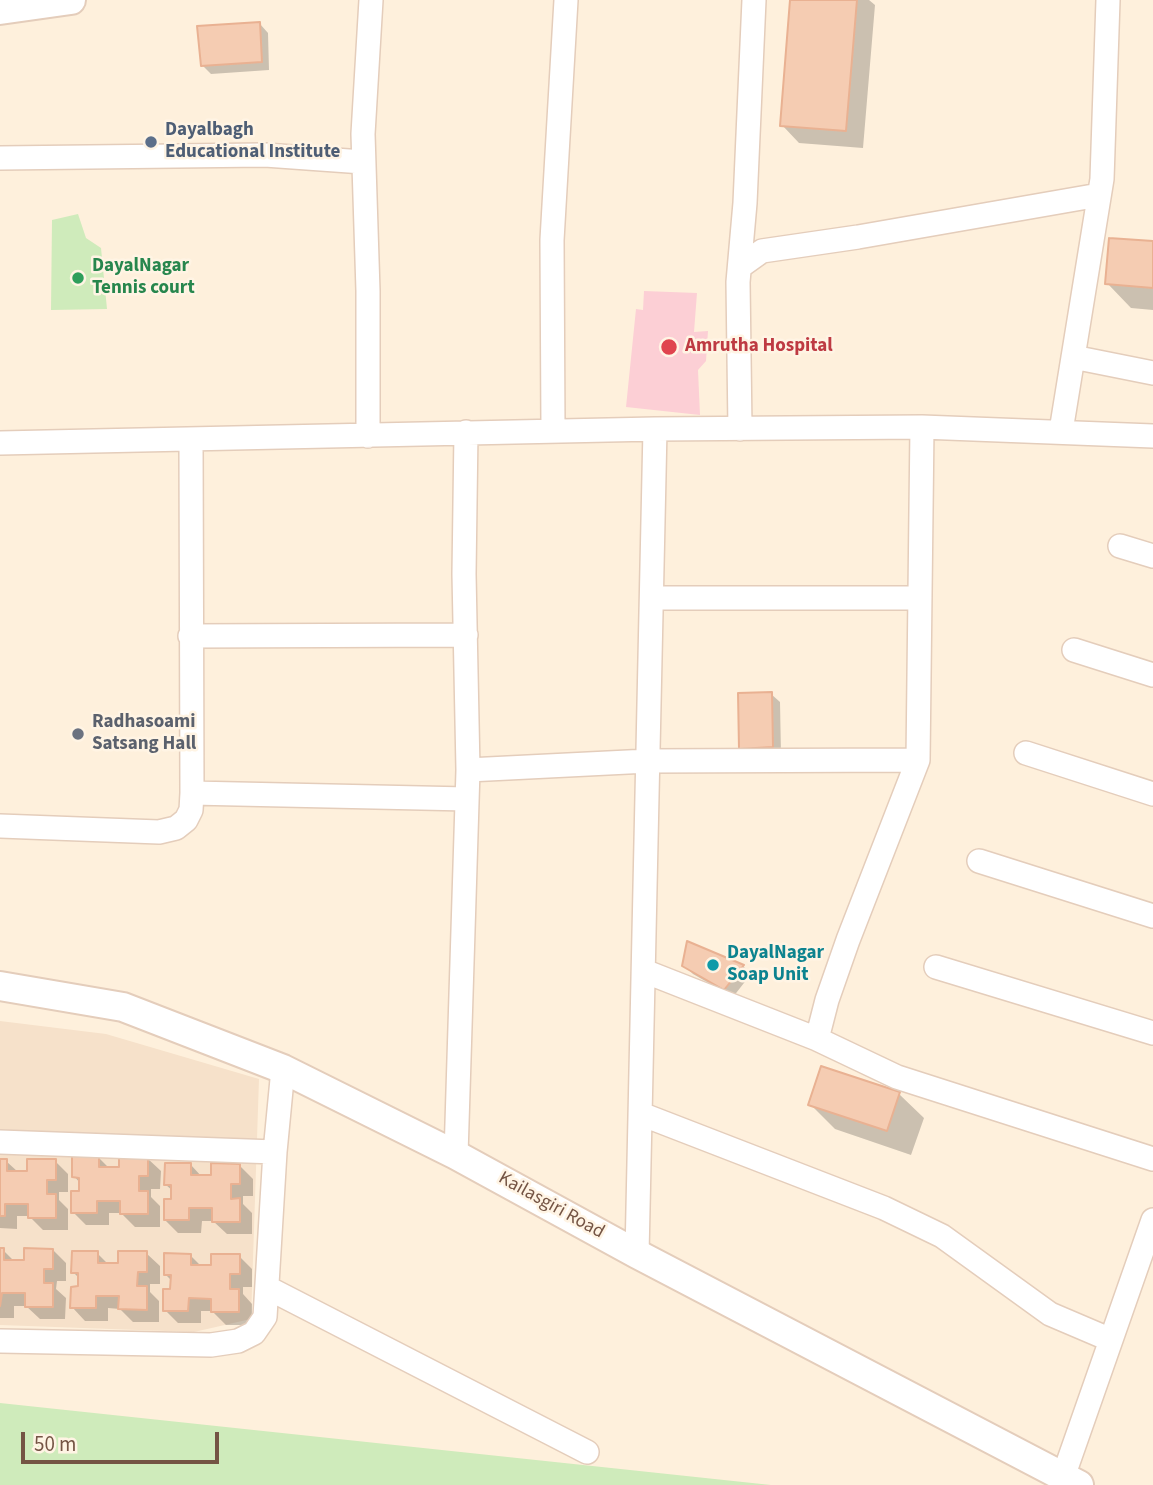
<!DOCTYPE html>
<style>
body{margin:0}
#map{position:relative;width:1153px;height:1485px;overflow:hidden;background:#fef0dc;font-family:"Source Sans 3",sans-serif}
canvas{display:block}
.scale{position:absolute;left:21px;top:1432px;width:198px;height:32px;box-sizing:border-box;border:4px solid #745444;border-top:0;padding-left:9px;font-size:21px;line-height:24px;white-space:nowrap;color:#745444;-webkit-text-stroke:5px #fff4e4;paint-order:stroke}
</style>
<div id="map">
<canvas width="1153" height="1485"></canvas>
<div class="scale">50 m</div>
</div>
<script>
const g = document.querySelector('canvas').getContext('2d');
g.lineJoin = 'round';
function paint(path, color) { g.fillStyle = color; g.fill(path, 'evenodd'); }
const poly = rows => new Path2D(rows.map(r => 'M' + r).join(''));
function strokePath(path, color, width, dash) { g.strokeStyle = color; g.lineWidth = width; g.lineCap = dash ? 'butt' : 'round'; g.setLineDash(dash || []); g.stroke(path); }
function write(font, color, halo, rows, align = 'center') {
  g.font = font + ' "Source Sans 3",sans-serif'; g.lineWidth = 5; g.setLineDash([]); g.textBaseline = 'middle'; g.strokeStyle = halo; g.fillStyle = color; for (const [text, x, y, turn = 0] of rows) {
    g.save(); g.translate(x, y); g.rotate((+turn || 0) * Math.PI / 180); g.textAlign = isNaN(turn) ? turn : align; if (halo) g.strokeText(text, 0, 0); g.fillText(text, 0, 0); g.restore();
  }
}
const residential = poly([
 [0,1021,106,1034,259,1079,251,1319,194,1332,0,1325]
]);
const medical = poly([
 [644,291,697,293,694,332,708,331,706,361,698,370,700,415,626,407,636,309,643,310]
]);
const green = poly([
 [78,214,86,238,101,248,107,309,51,310,52,220],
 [0,1403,771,1485,0,1485]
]);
const shadow = poly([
 [792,0,869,0,875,5,863,148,799,143,782,125],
 [260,24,268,33,269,70,211,74,203,66],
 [1153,243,1153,310,1131,308,1107,283],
 [771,694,780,702,781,755,749,756,741,748],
 [684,965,743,966,751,974,733,997,693,974],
 [899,1094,924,1118,911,1155,835,1129,810,1104],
 [98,1157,110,1169,120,1169,147,1158,161,1171,160,1189,151,1189,151,1197,160,1206,160,1227,135,1227,121,1213,109,1213,109,1225,86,1225,73,1212,80,1193,80,1183,74,1176],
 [0,1161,6,1161,18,1172,28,1172,55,1161,68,1174,68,1192,59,1192,59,1200,68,1209,68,1230,43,1230,29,1216,17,1216,17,1229,0,1228],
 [191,1165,202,1177,213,1177,240,1166,253,1179,253,1196,243,1196,243,1204,252,1213,252,1234,227,1234,213,1221,202,1221,201,1233,178,1233,165,1220,173,1201,173,1191,166,1185],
 [0,1250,3,1250,15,1262,25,1262,53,1250,66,1263,66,1281,57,1281,56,1289,66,1298,65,1319,40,1319,26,1306,14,1306,14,1318,0,1318],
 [97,1253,109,1265,120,1265,146,1253,160,1266,160,1284,150,1284,150,1292,159,1301,159,1322,133,1322,120,1309,108,1308,108,1321,85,1321,72,1307,79,1288,80,1279,73,1272],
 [190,1255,202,1267,212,1267,239,1256,252,1269,252,1287,243,1287,243,1294,252,1304,252,1325,226,1325,212,1311,201,1311,201,1323,178,1323,165,1310,172,1291,172,1281,166,1275]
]);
const building = poly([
 [790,0,857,0,846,131,780,126,790,0],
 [260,22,262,62,201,66,197,26,260,22],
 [1109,238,1153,241,1153,288,1105,284,1109,238],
 [772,692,773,747,739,749,738,693,772,692],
 [687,941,744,965,724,990,682,966,687,941],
 [821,1066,900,1092,887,1131,808,1105,821,1066],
 [72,1155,99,1156,99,1167,119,1167,119,1156,148,1156,148,1176,139,1176,139,1191,148,1191,148,1214,120,1214,120,1201,97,1201,97,1213,71,1213,71,1191,79,1191,79,1178,72,1177,72,1155],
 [0,1159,7,1159,7,1171,27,1171,27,1159,56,1159,56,1180,47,1180,47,1194,56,1194,56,1218,28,1218,28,1204,5,1204,5,1216,0,1216,0,1159],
 [165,1163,191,1163,191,1175,211,1175,211,1163,240,1164,240,1184,231,1184,231,1199,240,1198,240,1222,212,1222,212,1208,189,1208,189,1220,164,1220,164,1199,171,1199,171,1185,164,1185,165,1163],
 [0,1248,4,1248,4,1260,24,1260,24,1248,53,1249,53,1269,44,1269,44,1283,53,1283,53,1307,25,1307,25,1293,2,1293,0,1306,0,1248],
 [72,1251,98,1251,98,1263,118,1263,118,1251,147,1251,147,1272,138,1272,137,1286,147,1286,147,1310,118,1309,119,1296,96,1296,96,1308,70,1308,71,1287,78,1286,78,1273,71,1273,72,1251],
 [164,1253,191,1254,191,1265,211,1265,211,1254,240,1254,240,1274,230,1274,230,1289,239,1289,239,1312,211,1312,211,1299,189,1298,188,1311,163,1311,163,1289,170,1289,171,1275,164,1275,164,1253]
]);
const minor = poly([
 [0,158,265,155,363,162],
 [741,266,762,251,858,237,1099,195],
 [1073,357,1153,373],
 [922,427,918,760,848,940,827,1000,817,1039,897,1077,1153,1159],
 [740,429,738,282,745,203,754,0],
 [553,430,552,240,566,0],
 [1061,431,1102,179,1108,0],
 [368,436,368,291,363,134,371,0],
 [0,443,655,429,922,427,1153,436],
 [1120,546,1153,556],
 [652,598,920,598],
 [190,636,466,635],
 [1074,650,1153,675],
 [1026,753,1153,794],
 [468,770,648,761,918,760],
 [192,793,467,799],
 [0,826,159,832,176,828,186,820,191,810,192,793,191,440],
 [979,861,1153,916],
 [936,967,1153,1033],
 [644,971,817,1039],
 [641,1114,884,1208,942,1236,1050,1314,1111,1340],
 [0,1142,275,1152],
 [456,1155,468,770,464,574,466,432],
 [637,1254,655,429],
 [268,1288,587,1452],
 [0,1341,211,1345,238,1341,254,1333,265,1317,275,1152,283,1069],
 [1063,1477,1153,1220]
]);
const tertiary = poly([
 [0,10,71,0],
 [0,986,123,1007,283,1069,456,1155,637,1254,1079,1485]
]);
const markers = [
 [151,142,7,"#5c6f8a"],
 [78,278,7,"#2e9e5b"],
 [669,347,9,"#e0444e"],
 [78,734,7,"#6b7280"],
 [713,965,7,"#0f9aa8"]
];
const serviceNames = [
 ["Dayalbagh",165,131],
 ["Educational Institute",165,153]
];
const leisureNames = [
 ["DayalNagar",92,267],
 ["Tennis court",92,289]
];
const healthNames = [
 ["Amrutha Hospital",685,347]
];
const worshipNames = [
 ["Radhasoami",92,723],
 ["Satsang Hall",92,745]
];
const cultureNames = [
 ["DayalNagar",727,954],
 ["Soap Unit",727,976]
];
const streetNames = [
 ["Kailasgiri Road",551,1206,29]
];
paint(residential, '#f6e1ca');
paint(medical, '#fccfd5');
paint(green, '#cfebbb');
paint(shadow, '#0003');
paint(building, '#f5ccb2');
strokePath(building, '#e9b192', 2);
strokePath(minor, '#e4cdbb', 26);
strokePath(tertiary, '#e4cdbb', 32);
strokePath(minor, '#fff', 23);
strokePath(tertiary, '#fff', 28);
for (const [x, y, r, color] of markers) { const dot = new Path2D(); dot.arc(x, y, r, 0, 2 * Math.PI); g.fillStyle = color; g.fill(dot); strokePath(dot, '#fff4e4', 2.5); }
write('bold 19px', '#4e5e75', '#fff4e4', serviceNames, 'left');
write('bold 19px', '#27864d', '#fff4e4', leisureNames, 'left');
write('bold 19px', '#be3a42', '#fff4e4', healthNames, 'left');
write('bold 19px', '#5b616d', '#fff4e4', worshipNames, 'left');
write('bold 19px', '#0d838f', '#fff4e4', cultureNames, 'left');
write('19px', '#745444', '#fff4e4', streetNames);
</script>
